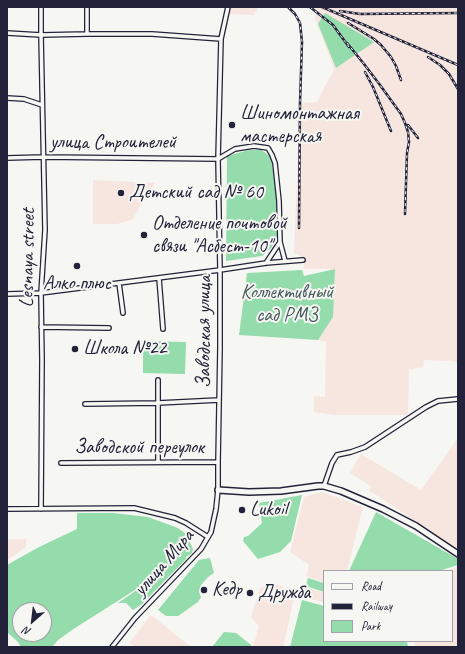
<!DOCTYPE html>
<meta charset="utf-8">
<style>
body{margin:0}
#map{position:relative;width:465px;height:654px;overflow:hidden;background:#f6f6f2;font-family:Caveat,sans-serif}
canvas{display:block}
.frame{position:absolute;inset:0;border:8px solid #22223b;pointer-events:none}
.legend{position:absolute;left:323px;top:570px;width:130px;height:72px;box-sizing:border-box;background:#f6f6f2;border:1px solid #a1a1a9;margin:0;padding:5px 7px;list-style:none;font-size:12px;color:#22223b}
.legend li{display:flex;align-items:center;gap:8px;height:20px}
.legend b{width:20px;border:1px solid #a1a1a9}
.north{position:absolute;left:12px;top:602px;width:40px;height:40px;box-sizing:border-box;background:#f6f6f2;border:1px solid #a1a1a9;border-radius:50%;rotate:208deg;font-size:11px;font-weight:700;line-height:16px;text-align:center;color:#22223b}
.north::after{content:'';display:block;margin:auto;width:14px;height:18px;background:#22223b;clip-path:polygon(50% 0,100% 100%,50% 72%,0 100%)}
</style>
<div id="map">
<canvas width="465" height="654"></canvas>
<div class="frame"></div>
<ul class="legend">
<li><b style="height:5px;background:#f6f6f2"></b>Road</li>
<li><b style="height:5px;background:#22223b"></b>Railway</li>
<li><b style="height:11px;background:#94dcab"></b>Park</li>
</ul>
<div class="north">N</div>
</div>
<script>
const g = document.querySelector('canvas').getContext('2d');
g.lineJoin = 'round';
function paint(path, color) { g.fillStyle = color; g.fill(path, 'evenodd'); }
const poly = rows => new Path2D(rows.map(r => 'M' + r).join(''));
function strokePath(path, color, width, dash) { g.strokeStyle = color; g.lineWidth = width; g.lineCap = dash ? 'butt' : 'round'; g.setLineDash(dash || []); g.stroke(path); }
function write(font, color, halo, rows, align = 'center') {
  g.font = font + ' Caveat,sans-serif'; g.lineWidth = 4; g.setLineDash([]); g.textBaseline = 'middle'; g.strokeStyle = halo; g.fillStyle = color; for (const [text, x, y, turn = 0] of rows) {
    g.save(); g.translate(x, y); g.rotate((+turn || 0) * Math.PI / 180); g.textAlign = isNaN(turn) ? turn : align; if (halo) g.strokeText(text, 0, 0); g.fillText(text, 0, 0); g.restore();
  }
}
const built = poly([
 [230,7,257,7,257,11,255,12,255,15,228,14],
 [316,7,458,7,458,363,452,361,424,360,423,367,409,370,408,415,335,415,314,412,314,396,325,397,326,342,318,340,333,317,335,269,304,269,304,258,294,253,300,103,317,102,334,69,315,18],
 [93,180,155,183,132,220,117,224,93,224],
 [458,438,458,550,369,490,371,486,350,473,361,454,421,490],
 [322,492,363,507,347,571,324,571,324,582,306,576,309,565,290,552,304,497],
 [7,539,26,539,26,547,7,560],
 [458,567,458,647,416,647,414,641,452,641,452,571,445,571],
 [273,582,295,593,305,587,324,593,324,603,295,594,283,647,253,647,259,626,251,617,260,588],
 [151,615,191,647,136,647,129,643]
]);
const green = poly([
 [325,13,374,42,336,68,318,24],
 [249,150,261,150,271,157,277,199,278,237,271,248,262,256,226,261,227,156],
 [335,269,333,317,318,340,239,335,247,273,302,270,304,276],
 [143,341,186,342,185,374,143,373],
 [302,495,291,541,280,552,258,559,243,541,244,537,248,536,262,523,259,503],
 [376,512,458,559,458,565,442,570,441,571,349,571],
 [77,513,113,513,148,517,178,528,186,534,193,549,192,553,185,558,187,558,142,604,133,610,126,603,118,603,157,576,75,628,58,640,52,647,21,647,18,642,7,632,7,565,39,547,77,529],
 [20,610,44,610,44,634,20,634],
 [210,558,214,573,208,577,201,585,199,592,201,597,198,602,178,616,166,616,158,610,199,560],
 [308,578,324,583,324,592,306,586],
 [302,600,324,606,324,641,407,641,408,647,290,647],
 [224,632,236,633,251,645,251,647,212,647]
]);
const street = poly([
 [41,7,41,35,45,230,41,293,42,360,41,509],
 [87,7,87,34],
 [7,33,41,35,87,34,152,34,221,39],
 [7,98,24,99,42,105],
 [7,158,43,157,218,159,235,149,254,146,268,148,272,155,275,163,279,201,280,242,266,263],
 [280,242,285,261],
 [159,278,163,329],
 [119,283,123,313],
 [7,294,41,293,220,270,266,263,303,260],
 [41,327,109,328],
 [85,404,158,403,219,400],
 [158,462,158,380],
 [61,463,218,462],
 [324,486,332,463,337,455,351,452,365,447,426,407,438,401,458,399],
 [7,509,134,508,175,518,186,523,208,537],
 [112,647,135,618,201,549,211,532,216,509,218,490,218,462,220,348,220,270,218,159,221,39,228,7]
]);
const secondary = poly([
 [218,490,249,492,281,491,318,486,324,486,341,491,383,509,416,526,458,554]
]);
const rail = poly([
 [288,7,295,14,300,23,302,42,300,103,299,228],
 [310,7,333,25,349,47],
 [322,7,458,65],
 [340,11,360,14,458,13],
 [348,23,374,39,381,45,391,57,396,66,401,80],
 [347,43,364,64,380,85,401,114,405,123,408,132,409,142,407,153,405,214],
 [428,57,440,65,449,74,458,89],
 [365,72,373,87,391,131],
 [408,125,418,138]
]);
const markers = [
 [232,125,4,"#22223b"],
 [121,193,4,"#22223b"],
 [144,235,4,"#22223b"],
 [77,266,4,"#22223b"],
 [75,349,4,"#22223b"],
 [242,510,4,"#22223b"],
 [204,590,4,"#22223b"],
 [250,593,4,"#22223b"]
];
const poiNames = [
 ["Шиномонтажная",240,114],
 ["мастерская",240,137],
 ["Детский сад № 60",129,193],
 ["Отделение почтовой",152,224],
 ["связи \"Асбест-10\"",152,247],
 ["Алко плюс",77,284,"center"],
 ["Школа №22",83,349],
 ["Lukoil",250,510],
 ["Кедр",212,590],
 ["Дружба",258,593]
];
const streetNames = [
 ["улица Строителей",113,143],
 ["Lesnaya street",28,258,-89],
 ["Заводская улица",205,332,-90],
 ["Заводской переулок",139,448],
 ["улица Мира",164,563,-49]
];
const parkNames = [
 ["Коллективный",287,293],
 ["сад РМЗ",287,316]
];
paint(built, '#f7e6df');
paint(green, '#94dcab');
strokePath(street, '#22223b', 6);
strokePath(secondary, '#22223b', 8);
strokePath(street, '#f6f6f2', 3.5);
strokePath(secondary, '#f6f6f2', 5);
strokePath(rail, '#22223b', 2.5);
strokePath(rail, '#f6f6f2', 1, [3]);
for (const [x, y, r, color] of markers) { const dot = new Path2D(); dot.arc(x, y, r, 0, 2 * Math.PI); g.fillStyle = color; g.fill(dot); strokePath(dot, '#f6f6f2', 1.5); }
write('20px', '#22223b', '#f6f6f2', poiNames, 'left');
write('20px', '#22223b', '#f6f6f2', streetNames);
write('20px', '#445a5d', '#f6f6f2', parkNames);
</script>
